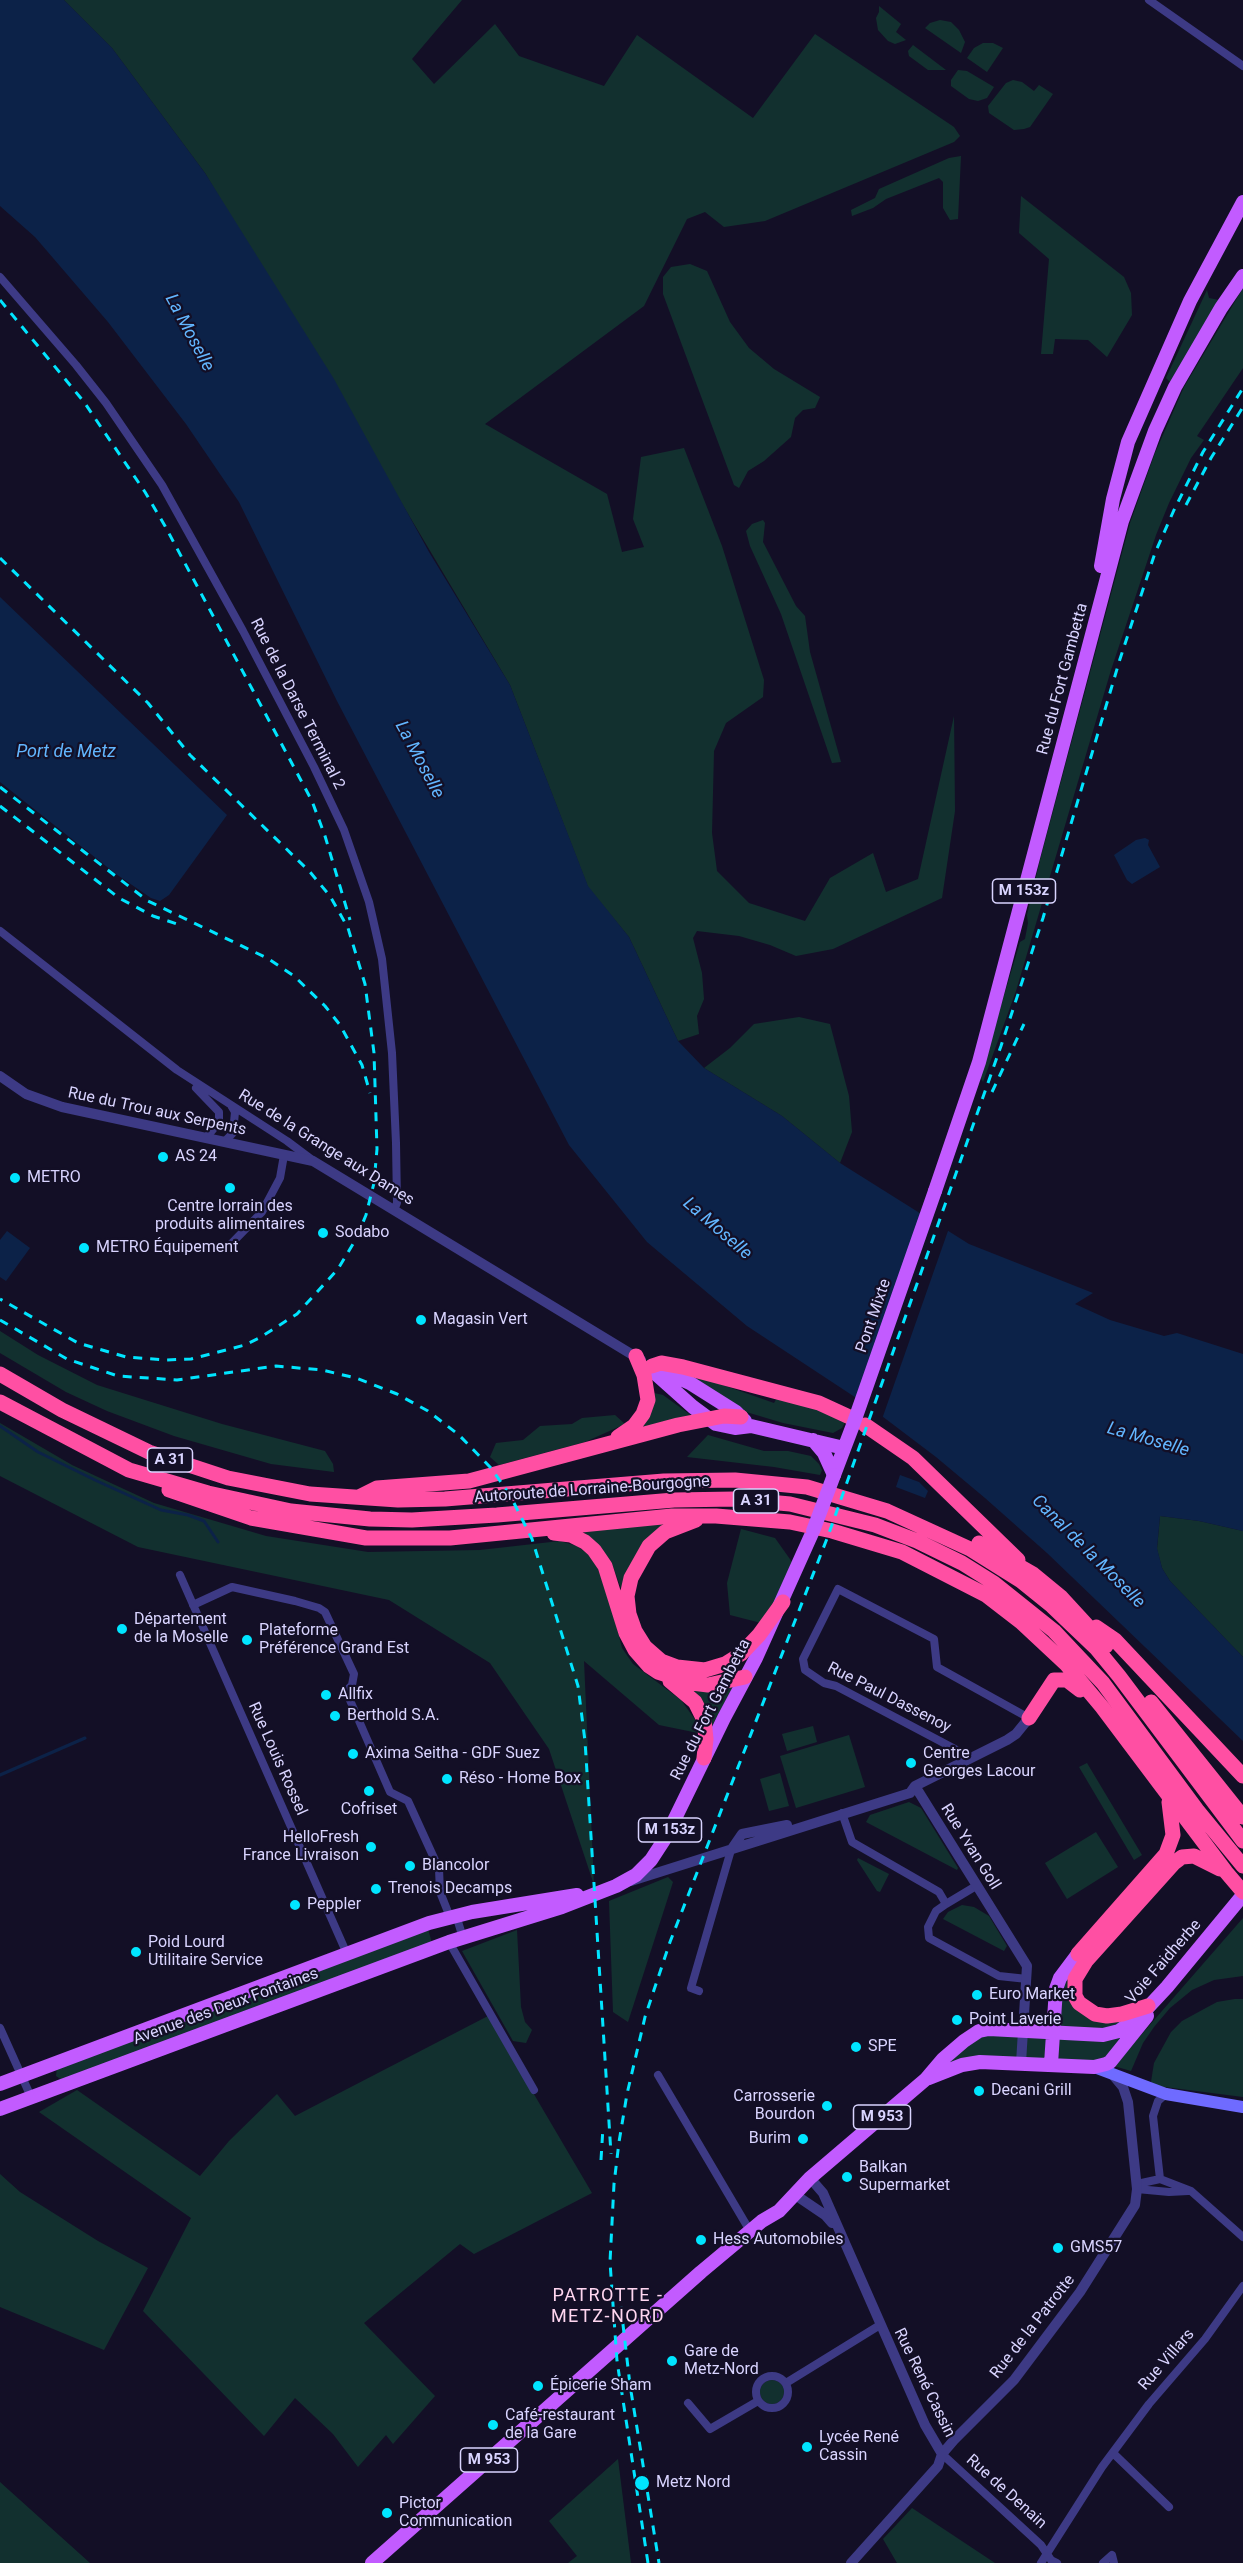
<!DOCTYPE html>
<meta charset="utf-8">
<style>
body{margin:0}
canvas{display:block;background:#130f26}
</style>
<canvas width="1243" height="2563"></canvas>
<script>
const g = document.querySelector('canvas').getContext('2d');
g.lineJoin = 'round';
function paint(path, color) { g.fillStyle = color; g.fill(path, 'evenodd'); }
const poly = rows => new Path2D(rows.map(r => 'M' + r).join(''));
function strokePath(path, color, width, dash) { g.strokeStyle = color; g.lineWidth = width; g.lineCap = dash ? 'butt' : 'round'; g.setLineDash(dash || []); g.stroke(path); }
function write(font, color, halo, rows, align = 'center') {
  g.font = font + ' Roboto,sans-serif'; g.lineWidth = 4.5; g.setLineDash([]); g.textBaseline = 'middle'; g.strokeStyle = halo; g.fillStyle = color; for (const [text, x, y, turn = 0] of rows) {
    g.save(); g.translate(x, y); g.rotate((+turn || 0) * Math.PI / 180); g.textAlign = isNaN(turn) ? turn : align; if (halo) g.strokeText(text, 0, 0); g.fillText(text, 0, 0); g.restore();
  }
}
const green = poly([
 [64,0,462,0,412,59,434,84,495,24,519,56,604,86,637,35,753,118,815,34,954,127,960,136,954,142,765,221,724,227,705,212,687,219,644,306,485,424,607,494,622,552,644,547,633,519,641,457,684,448,722,546,764,680,763,697,726,723,714,751,712,833,717,871,749,903,805,921,830,878,873,853,886,892,918,879,954,716,955,811,942,898,833,949,796,956,770,945,739,936,697,931,693,938,702,973,704,999,697,1016,699,1034,678,1041,629,937,588,887,510,685,205,173,112,48],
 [879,6,901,24,896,32,906,40,895,44,888,41,878,30,876,18,879,12],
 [940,20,951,22,959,30,965,42,961,53,925,28,930,23],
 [983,43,993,43,1003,48,987,72,967,58,974,48],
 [913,45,946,70,928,70,909,56,908,51],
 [958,70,967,71,994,87,987,98,978,101,969,99,951,86,951,80],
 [1013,80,1022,82,1034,91,1039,85,1053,94,1030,127,1024,129,1014,130,989,113,988,106,1006,83],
 [961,156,958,219,950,220,943,208,943,182,939,178,886,199,873,208,852,216,851,210,875,198,879,189,949,158],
 [1021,196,1124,277,1131,293,1132,315,1107,357,1088,340,1055,339,1053,354,1041,354,1049,259,1019,233],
 [690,264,707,271,730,322,749,348,774,369,820,397,815,408,803,410,795,418,791,437,764,461,748,471,739,488,734,485,663,294,663,277,671,267],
 [1243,288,1243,368,1197,436,1204,440,1191,458,1169,503,1156,535,1111,670,1016,991,983,1082,980,1076,1020,942,1025,939,1028,923,1027,915,1040,860,1130,523,1155,453,1184,387],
 [1207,290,1209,298,1219,300,1170,382,1166,378],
 [763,520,765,523,763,542,796,606,805,616,810,652,841,762,832,763,781,614,750,546,746,531,752,524],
 [799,1017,830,1024,849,1096,852,1132,840,1163,782,1116,704,1068,730,1048,754,1024],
 [0,1331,38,1355,97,1385,222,1424,325,1451,333,1464,334,1472,271,1464,174,1436,107,1411,66,1392,0,1353],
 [679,1372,697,1376,774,1403,778,1396,848,1417,842,1428,833,1433,783,1423,743,1411],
 [654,1393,663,1395,692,1416,639,1428],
 [615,1415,625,1424,585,1442,499,1465,490,1457,496,1443,523,1440,540,1426,572,1424,582,1418],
 [0,1423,72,1465,154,1503,266,1536,368,1552,480,1550,560,1541,577,1546,588,1554,597,1567,608,1593,622,1648,633,1664,681,1700,696,1721,698,1733,659,1725,584,1661,594,1885,549,1749,490,1663,389,1600,138,1547,0,1476],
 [708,1435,764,1451,788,1451,811,1456,819,1464,822,1470,820,1475,774,1467,687,1457],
 [1160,1516,1199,1521,1243,1531,1243,1657,1170,1581,1162,1568,1157,1549],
 [668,1523,622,1591,611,1561,595,1541,582,1531],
 [741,1529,775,1538,792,1562,773,1605,761,1623,730,1615,727,1583],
 [734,1685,711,1728,686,1687],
 [813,1726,817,1742,787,1751,782,1734],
 [849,1735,865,1787,796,1808,780,1756],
 [1087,1763,1142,1855,1134,1860,1079,1767],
 [780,1773,789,1806,769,1811,760,1779],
 [909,1802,921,1808,958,1868,957,1870,866,1822,870,1815],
 [1096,1832,1118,1867,1067,1899,1045,1863],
 [858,1858,889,1874,880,1892,877,1891,857,1860],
 [668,1877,673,1882,628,2022,613,2012,609,1901],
 [962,1905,974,1907,989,1916,1007,1946,1004,1951,943,1919,948,1912],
 [1243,1918,1243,1976,1214,1980,1192,1990,1170,2008,1154,2027,1143,2043,1131,2071,1114,2066],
 [428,1929,432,1943,62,2080,56,2076,57,2068],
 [517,1930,521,2007,525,2022,532,2030,526,2043,513,2041,462,1951],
 [1066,1969,1079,2003,1122,2014,1126,2026,1110,2062,1000,2062,926,2079,979,2031,1052,2032],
 [1235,1999,1243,1999,1243,2097,1157,2086,1151,2082,1154,2063,1171,2032,1182,2021,1204,2009,1217,2002],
 [488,2016,592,2193,474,2254,460,2244,364,2323,435,2396,393,2444,386,2435,358,2467,333,2434,295,2398,264,2436,143,2311,191,2218,39,2112,77,2090,200,2176,229,2141,277,2094,295,2116],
 [0,2174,20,2192,98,2241,148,2268,104,2350,0,2307],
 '760 2392a12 12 0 1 1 24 0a12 12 0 1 1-24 0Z',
 [618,2459,631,2563,568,2563,577,2556,549,2521],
 [0,2482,90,2563,0,2563],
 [912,2508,995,2563,897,2563,883,2539]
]);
const water = poly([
 [0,0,64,0,112,48,205,173,334,379,429,552,510,685,588,886,629,937,678,1041,704,1068,782,1116,840,1163,969,1244,1093,1293,1075,1304,1110,1320,1164,1336,1177,1333,1243,1354,1243,1531,1199,1521,1160,1516,1157,1548,1162,1568,1170,1581,1243,1657,1243,1741,1047,1553,985,1498,936,1457,870,1407,747,1326,647,1242,569,1145,337,701,239,502,186,424,108,322,35,237,0,206],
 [0,597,227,815,169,895,160,901,151,898,116,874,0,782],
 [1145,838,1149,840,1148,845,1160,867,1132,884,1127,880,1114,855,1136,840],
 [7,1231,30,1248,6,1281,0,1277,0,1240],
 [900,1475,919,1482,928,1491,925,1498,896,1487]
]);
const pier = poly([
 [923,1210,949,1228,882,1419,856,1401]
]);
const stream = poly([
 [0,1426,38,1452,97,1481,161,1510,188,1515,204,1521,218,1542],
 [0,1775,85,1738]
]);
const minor = poly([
 [1149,0,1243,66],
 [0,277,76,365,106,403,162,485,243,631,314,767,344,830,369,902,382,959,392,1053,396,1143,397,1203,394,1210],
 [0,931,177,1070,287,1141,311,1159],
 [196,1088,219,1112,219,1122,206,1138],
 [224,1142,233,1133,235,1112,232,1107],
 [228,1247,262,1212,280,1178,284,1155],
 [180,1575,347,1954],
 [193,1605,232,1587,295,1601,319,1608,325,1612,354,1674,352,1685,346,1691,390,1792,408,1801,439,1869,440,1892,450,1917],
 [964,1761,955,1749,836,1686,824,1683,805,1670,803,1659,838,1589,934,1639,937,1667,1029,1718],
 [842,1813,852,1842,939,1892,946,1904,936,1911,928,1927,929,1938,999,1976,1027,1979],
 [946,1904,976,1886],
 [456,1915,463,1938],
 [449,1942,534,2090],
 [699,1991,691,1988,731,1850],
 [0,2028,31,2097],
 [658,2075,750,2231],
 [1160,2179,1153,2116,1158,2101,1166,2094],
 [1137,2184,1160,2179,1191,2191,1243,2237],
 [1137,2189,1169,2192,1188,2191],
 '756 2392a16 16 0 1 1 32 0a16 16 0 1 1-32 0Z',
 [786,2383,880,2325],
 [688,2403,710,2429,758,2401],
 [1113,2453,1169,2507],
 [942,2454,1041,2545,1051,2560,1057,2563],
 [1041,2563,1102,2467,1149,2404,1205,2339,1243,2286],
 [1103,2563,1112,2555,1114,2563]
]);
const tertiary = poly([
 [0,1076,26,1094,62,1107,313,1161,641,1360],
 [731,1850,742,1834,787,1825],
 [631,1881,910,1793,915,1786],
 [1021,2063,1027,1966,915,1786,1007,1740,1016,1734,1029,1718],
 [810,2178,823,2193,925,2425,942,2454],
 [794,2194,825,2215,832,2223],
 [851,2563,938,2466,942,2454,954,2440,1014,2380,1080,2292,1135,2205,1137,2189,1128,2102,1123,2087,1112,2074]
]);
const secondary = poly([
 [1094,2067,1166,2094,1243,2107]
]);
const primary = poly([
 [1101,566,1113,499,1128,442,1190,301,1243,202],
 [935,1191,979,1062,1122,521,1155,431,1175,387,1221,308,1243,276],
 [652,1366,656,1374,693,1407,716,1424,735,1428,751,1426,844,1448],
 [652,1366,690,1383,736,1412,745,1421],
 [813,1440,824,1453,834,1475],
 [834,1475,853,1425],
 [1051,2064,1056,1989,1060,1978,1078,1954],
 [929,2078,962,2065,980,2062,1094,2067,1106,2064,1110,2062,1147,2016],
 [0,2084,429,1923,472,1912,577,1895],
 [0,2109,449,1942,562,1907,616,1886,636,1875,651,1860,666,1837,724,1718,756,1658,813,1531],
 [372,2563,701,2272,762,2221,779,2211,810,2178,926,2079,943,2059,964,2041,979,2031,989,2029,1103,2035,1119,2031,1140,2016,1167,1987,1243,1895]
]);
const motorway = poly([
 [652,1366,661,1363,683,1367,800,1398,819,1403,856,1420],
 [0,1374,62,1410,149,1452,228,1478,310,1494,398,1500,445,1499,664,1481,735,1480,807,1487,887,1511,970,1549,1021,1581,1052,1606,1096,1648,1119,1676,1243,1841],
 [0,1402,129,1470,208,1493,291,1511,370,1519,412,1520,497,1515,674,1500,735,1499,790,1504,875,1525,917,1541,962,1563,994,1583,1054,1631,1103,1683,1197,1810,1243,1866],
 [865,1425,913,1458,1018,1560],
 [618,1437,634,1426,643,1414,648,1400,644,1375,636,1356],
 [169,1490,251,1518,366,1538,450,1538,672,1516,716,1516,790,1522,832,1531,902,1552,986,1595,1021,1622,1066,1664,1102,1707,1226,1872,1243,1892],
 [359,1497,377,1488,469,1481,678,1425,724,1416,741,1417],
 [696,1520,665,1532,649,1546,631,1578,627,1596,629,1614,635,1631,645,1647,661,1661,677,1667,705,1670,725,1664,741,1654,759,1635,783,1602],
 [554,1533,571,1535,585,1542,594,1550,605,1566,626,1633,635,1650,649,1666,658,1672,692,1683,708,1685,745,1677],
 [979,1543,1033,1574,1061,1597,1106,1646],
 [1096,1627,1115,1640,1243,1776],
 [670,1681,695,1702,704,1720,706,1739,704,1758],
 [1151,1702,1243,1817],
 [1029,1718,1054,1680,1067,1680,1080,1690],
 [1078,1954,1166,1854,1173,1835,1169,1802],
 [1148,2006,1122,2014,1107,2016,1095,2014,1079,2003,1075,1996,1075,1979,1086,1961,1174,1863,1182,1857,1194,1856,1220,1869]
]);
const rail = poly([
 [0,300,84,402,145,492,165,526,312,801,325,836,350,920],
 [1186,505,1211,458,1243,407],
 [0,558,148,703,190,755,310,872,330,896,348,928,365,984,374,1053,377,1149,374,1183,366,1215,356,1239,338,1269,297,1314,261,1337,245,1345,191,1359,166,1360,126,1357,78,1343,0,1299],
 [0,787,148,901,267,958,294,976,325,1006,340,1025,362,1065,370,1093],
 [0,806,119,898,153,916,180,925],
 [992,1092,1024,1024],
 [0,1320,67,1359,118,1376,177,1380,276,1366,322,1370,356,1378,397,1394,428,1411,459,1435,491,1468,510,1495,532,1539,578,1686,585,1741,611,2154],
 [601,2160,603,2127],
 [619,2290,630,2385,659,2563],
 [648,2563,617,2361,610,2262,614,2184,619,2142,627,2094,645,2017,670,1942,828,1536,1001,1046,1043,918,1120,659,1155,553,1174,510,1203,452,1243,388]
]);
const primaryBridge = poly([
 [853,1425,935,1191],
 [813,1531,834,1475]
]);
const markers = [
 [163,1157,6,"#00e5ff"],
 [15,1178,6,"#00e5ff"],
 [230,1188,6,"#00e5ff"],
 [323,1233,6,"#00e5ff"],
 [84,1248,6,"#00e5ff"],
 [421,1320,6,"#00e5ff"],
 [122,1629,6,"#00e5ff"],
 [247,1640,6,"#00e5ff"],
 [326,1695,6,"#00e5ff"],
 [335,1716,6,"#00e5ff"],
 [353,1754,6,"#00e5ff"],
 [911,1763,6,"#00e5ff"],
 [447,1779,6,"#00e5ff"],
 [369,1791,6,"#00e5ff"],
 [371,1847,6,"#00e5ff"],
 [410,1866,6,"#00e5ff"],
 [376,1889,6,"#00e5ff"],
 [295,1905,6,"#00e5ff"],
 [136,1952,6,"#00e5ff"],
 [977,1995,6,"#00e5ff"],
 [957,2020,6,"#00e5ff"],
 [856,2047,6,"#00e5ff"],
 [979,2091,6,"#00e5ff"],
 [827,2106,6,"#00e5ff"],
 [803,2139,6,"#00e5ff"],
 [847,2177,6,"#00e5ff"],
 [701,2240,6,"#00e5ff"],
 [1058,2248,6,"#00e5ff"],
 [672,2361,6,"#00e5ff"],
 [538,2386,6,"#00e5ff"],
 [493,2425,6,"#00e5ff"],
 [807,2447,6,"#00e5ff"],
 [642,2483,8,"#00e5ff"],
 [387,2513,6,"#00e5ff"]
];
const shields = [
 [1024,891,63],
 [170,1460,45],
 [756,1501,45],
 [670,1830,63],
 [882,2117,57],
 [489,2460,57]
];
const shieldNames = [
 ["M 153z",1024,891],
 ["A 31",170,1460],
 ["A 31",756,1501],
 ["M 153z",670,1830],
 ["M 953",882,2117],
 ["M 953",489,2460]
];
const streetNames = [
 ["Rue du Fort Gambetta",1063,679,-75],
 ["Rue de la Darse Terminal 2",297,704,63],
 ["Rue du Trou aux Serpents",157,1112,12],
 ["Rue de la Grange aux Dames",326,1148,32],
 ["Pont Mixte",874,1316,-71],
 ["Autoroute de Lorraine-Bourgogne",592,1490,-4],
 ["Rue Paul Dassenoy",889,1698,27],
 ["Rue du Fort Gambetta",711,1710,-63],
 ["Rue Louis Rossel",277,1759,66],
 ["Rue Yvan Goll",970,1847,58],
 ["Voie Faidherbe",1164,1962,-49],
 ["Avenue des Deux Fontaines",226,2007,-20],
 ["Rue de la Patrotte",1033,2327,-52],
 ["Rue Villars",1167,2360,-49],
 ["Rue René Cassin",924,2383,64],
 ["Rue de Denain",1006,2492,42]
];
const poiNames = [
 ["AS 24",175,1157],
 ["METRO",27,1178],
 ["Centre lorrain des",230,1207,"center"],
 ["produits alimentaires",230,1225,"center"],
 ["Sodabo",335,1233],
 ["METRO Équipement",96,1248],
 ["Magasin Vert",433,1320],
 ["Département",134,1620],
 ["de la Moselle",134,1638],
 ["Plateforme",259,1631],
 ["Préférence Grand Est",259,1649],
 ["Allfix",338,1695],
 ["Berthold S.A.",347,1716],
 ["Axima Seitha - GDF Suez",365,1754],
 ["Centre",923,1754],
 ["Georges Lacour",923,1772],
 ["Réso - Home Box",459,1779],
 ["Cofriset",369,1810,"center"],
 ["HelloFresh",359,1838,"right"],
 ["France Livraison",359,1856,"right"],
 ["Blancolor",422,1866],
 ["Trenois Decamps",388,1889],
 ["Peppler",307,1905],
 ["Poid Lourd",148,1943],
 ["Utilitaire Service",148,1961],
 ["Euro Market",989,1995],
 ["Point Laverie",969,2020],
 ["SPE",868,2047],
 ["Decani Grill",991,2091],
 ["Carrosserie",815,2097,"right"],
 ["Bourdon",815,2115,"right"],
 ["Burim",791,2139,"right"],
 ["Balkan",859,2168],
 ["Supermarket",859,2186],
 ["Hess Automobiles",713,2240],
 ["GMS57",1070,2248],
 ["Gare de",684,2352],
 ["Metz-Nord",684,2370],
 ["Épicerie Sham",550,2386],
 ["Café-restaurant",505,2416],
 ["de la Gare",505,2434],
 ["Lycée René",819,2438],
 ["Cassin",819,2456],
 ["Metz Nord",656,2483],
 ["Pictor",399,2504],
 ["Communication",399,2522]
];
const waterNames = [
 ["La Moselle",189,333,62],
 ["Port de Metz",66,752],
 ["La Moselle",419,760,62],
 ["La Moselle",717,1229,41],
 ["La Moselle",1148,1440,16],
 ["Canal de la Moselle",1088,1552,45]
];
const neighbourhoodNames = [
 ["PATROTTE -",608,2296],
 ["METZ-NORD",608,2317]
];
paint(green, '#12302f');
paint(water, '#0c2248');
paint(pier, '#130f26');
strokePath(stream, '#0c2248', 3);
strokePath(minor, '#3d3a85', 8);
strokePath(tertiary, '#3d3a85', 10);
strokePath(secondary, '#6f6bff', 12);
strokePath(primary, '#c25bff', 14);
strokePath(motorway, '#ff4fa3', 15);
strokePath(rail, '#00e5ff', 3, [9, 8]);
strokePath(primaryBridge, '#c25bff', 14);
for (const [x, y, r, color] of markers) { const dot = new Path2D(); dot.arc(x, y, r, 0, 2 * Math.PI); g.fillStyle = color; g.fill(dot); strokePath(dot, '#130f26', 2); }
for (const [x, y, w] of shields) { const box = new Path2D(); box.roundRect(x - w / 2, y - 12, w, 24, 4.5); g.fillStyle = '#130f26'; g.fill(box); strokePath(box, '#d9d4ff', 1.5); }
write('bold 15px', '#d9d4ff', null, shieldNames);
write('16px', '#d9d4ff', '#130f26', streetNames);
write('16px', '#d9d4ff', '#130f26', poiNames, 'left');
write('italic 18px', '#62b6ff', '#130f26', waterNames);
g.letterSpacing = '1.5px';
write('18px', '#ffd6f0', '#130f26', neighbourhoodNames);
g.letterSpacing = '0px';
</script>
